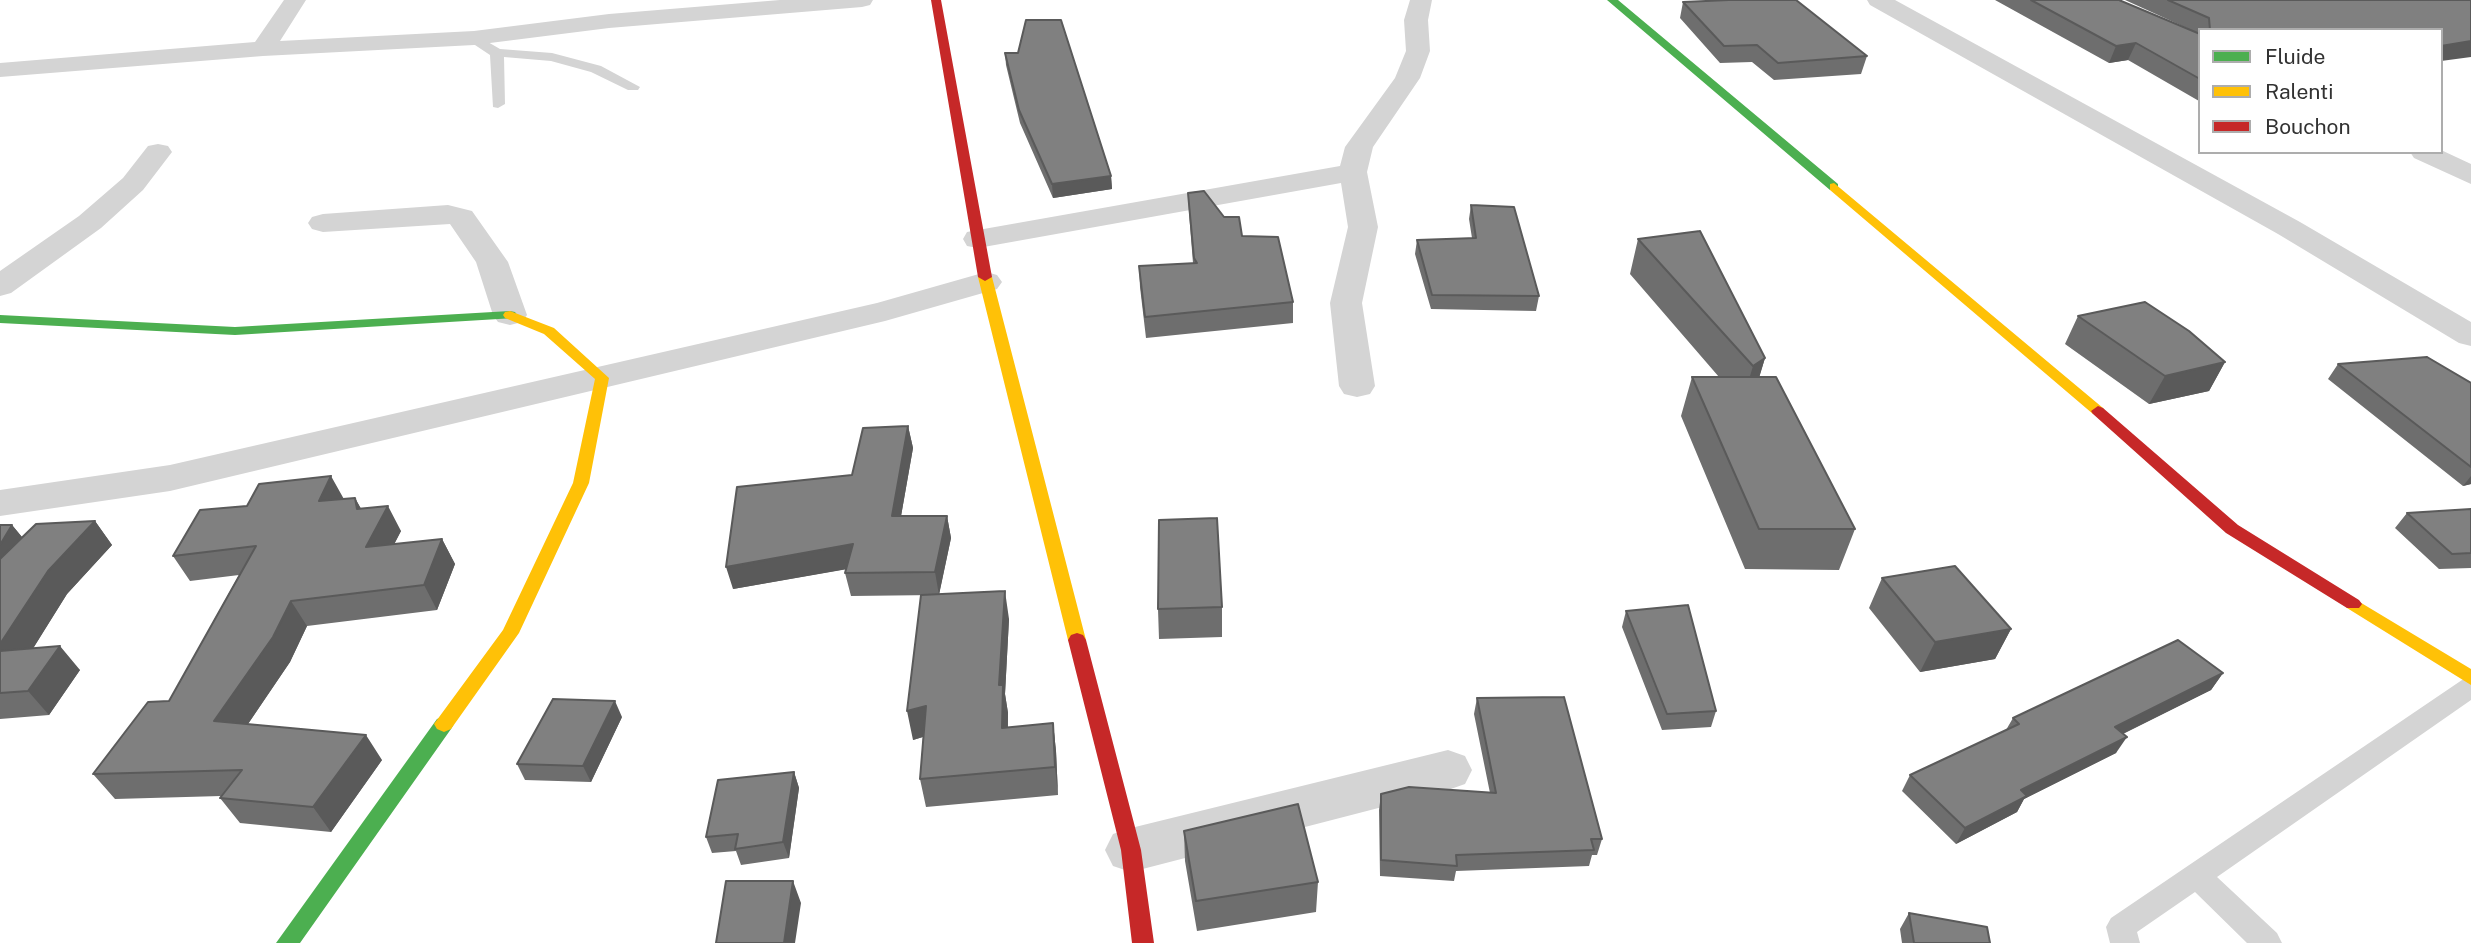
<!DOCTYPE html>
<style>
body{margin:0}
#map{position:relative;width:2471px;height:943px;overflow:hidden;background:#fff;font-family:"Public Sans",sans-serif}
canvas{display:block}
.legend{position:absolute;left:2198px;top:28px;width:245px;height:126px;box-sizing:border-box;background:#fff;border:2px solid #adadad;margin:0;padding:9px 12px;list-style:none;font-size:21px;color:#323232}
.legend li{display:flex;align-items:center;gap:14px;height:35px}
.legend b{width:35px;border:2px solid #adadad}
</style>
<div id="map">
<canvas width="2471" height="943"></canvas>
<ul class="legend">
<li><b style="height:9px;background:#4caf50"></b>Fluide</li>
<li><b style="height:9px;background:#ffc107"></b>Ralenti</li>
<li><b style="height:9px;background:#c62828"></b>Bouchon</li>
</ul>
</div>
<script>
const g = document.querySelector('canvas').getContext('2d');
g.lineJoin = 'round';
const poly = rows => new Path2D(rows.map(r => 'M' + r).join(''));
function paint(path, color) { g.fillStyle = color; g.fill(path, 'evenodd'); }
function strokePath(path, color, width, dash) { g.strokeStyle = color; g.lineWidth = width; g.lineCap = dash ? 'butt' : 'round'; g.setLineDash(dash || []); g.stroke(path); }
const lane = poly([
 [474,34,500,49,552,53,601,66,640,87,638,90,628,90,591,72,551,61,504,57,505,104,498,108,493,107,490,55,469,41,467,38,474,34],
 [2471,677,2471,700,2217,877,2277,933,2282,943,2247,943,2195,892,2137,932,2140,943,2110,943,2106,927,2111,918,2462,680,2471,677]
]);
const street = poly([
 [284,0,306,0,280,41,474,31,609,14,780,0,873,0,870,5,862,7,609,28,474,45,263,56,0,77,0,63,255,42,284,0],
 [1410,0,1432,0,1428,20,1430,51,1420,78,1373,147,1367,172,1378,227,1362,303,1375,386,1370,394,1357,397,1344,394,1339,386,1330,303,1348,227,1341,183,978,248,967,246,963,239,967,232,978,230,1340,166,1345,147,1395,78,1406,51,1404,20,1410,0],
 [1867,0,1895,0,2300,222,2471,322,2471,346,2459,343,2278,234,1870,5,1867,0],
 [158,144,168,146,172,152,143,190,101,228,11,293,0,296,0,271,79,216,123,178,148,146,158,144],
 [2441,150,2471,164,2471,184,2414,158,2410,152,2441,152,2441,150],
 [448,205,472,211,508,262,527,315,522,322,510,325,498,322,493,315,476,262,450,224,323,232,312,229,308,223,312,217,323,214,448,205],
 [986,272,997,275,1002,282,997,289,885,321,170,491,0,516,0,490,170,465,877,303,986,272],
 [1448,750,1465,756,1472,770,1465,784,1448,790,1131,872,1113,866,1105,850,1113,834,1131,828,1448,750]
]);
const fast = poly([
 [1607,0,1618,0,1838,184,1838,190,1830,190,1607,0],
 [510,311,515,312,517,315,515,318,235,335,0,323,0,315,235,327,510,311],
 [444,716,451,719,454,724,451,729,300,943,276,943,437,719,444,716]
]);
const slow = poly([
 [1834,183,2103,408,2105,411,2103,414,2093,414,1830,190,1830,184,1834,183],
 [985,273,992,277,1086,640,1083,645,1077,647,1071,645,1068,640,978,277,985,273],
 [510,311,554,328,609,378,589,483,519,633,451,729,444,732,437,729,434,724,503,630,573,483,595,379,544,334,505,318,503,315,505,312,510,311],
 [2353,598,2471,669,2471,685,2347,608,2344,604,2347,600,2353,598]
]);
const jam = poly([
 [931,0,941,0,992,277,985,281,978,277,931,0],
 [2098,406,2103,408,2238,525,2359,600,2362,604,2359,608,2347,608,2226,533,2093,414,2091,411,2098,406],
 [1077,633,1083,635,1086,640,1141,850,1154,943,1132,943,1121,850,1068,640,1071,635,1077,633]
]);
const wall = poly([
 [1707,0,1796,0,1867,56,1861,74,1774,80,1752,62,1720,63,1680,18,1683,2,1708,1],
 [1995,0,2119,0,2189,29,2125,0,2471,0,2441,30,2200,30,2199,101,2128,60,2109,63],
 [1005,53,1018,53,1111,176,1112,189,1053,198,1020,123,1006,65],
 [1188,193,1224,217,1242,236,1293,302,1293,323,1146,338,1140,287,1139,266,1193,263,1189,213],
 [1471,205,1539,296,1536,311,1431,309,1415,254,1417,240,1472,238,1469,219],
 [1638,239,1765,358,1759,377,1855,529,1839,570,1745,569,1681,416,1692,377,1719,377,1630,274],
 [2078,316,2225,362,2209,391,2149,404,2065,344],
 [2338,364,2471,383,2471,484,2463,486,2328,379],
 [908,426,913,448,901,516,947,516,951,538,939,594,1009,619,1005,694,1008,713,1008,728,1053,723,1056,751,1058,795,926,807,920,779,923,737,913,740,935,595,851,596,845,573,846,569,733,589,852,475],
 [355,498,361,509,401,531,394,544,442,539,455,564,437,610,307,626,290,662,248,724,382,760,331,832,240,823,220,798,221,796,115,799,93,774,169,701,239,575,190,581,173,556,344,499],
 [2471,509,2471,568,2439,569,2395,528,2407,513],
 [95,521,112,545,67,594,33,648,80,670,49,715,0,719,0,525,12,525,22,537],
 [1882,578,2011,629,1995,659,1920,672,1869,608],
 [1222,607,1222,637,1159,639,1158,609],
 [1626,611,1716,711,1711,727,1662,730,1622,627],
 [2223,673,2211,690,2123,734,2116,753,2024,799,2017,812,1956,844,1902,791,1910,775,2006,730,2013,718],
 [1477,698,1602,839,1597,855,1592,855,1589,866,1456,871,1454,881,1380,876,1379,810,1381,794,1490,793,1474,714],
 [622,717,591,782,525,780,517,764],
 [794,772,799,788,789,858,741,865,736,851,712,853,706,837],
 [1184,831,1318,882,1316,912,1197,931,1185,861],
 [1909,913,1990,943,1902,943,1900,929]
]);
const shadedWall = poly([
 [2471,41,2471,57,2441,61,2441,46],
 [2136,43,2128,60,2109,63,2116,46],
 [1111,176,1112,189,1053,198,1052,184],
 [1765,358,1754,395,1742,403,1753,366],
 [2225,362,2209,391,2149,404,2165,376],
 [908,426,913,448,897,539,892,516],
 [331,476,345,501,319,501],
 [2471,476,2471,484,2463,486],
 [355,498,369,523,357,509],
 [388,506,401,531,380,572,366,547],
 [947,516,951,538,939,595,935,572],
 [95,521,112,545,67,594,16,676,0,657,0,644,48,571],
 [12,525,31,548,0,572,0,545],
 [442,539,455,564,437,610,424,585],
 [853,544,859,567,733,589,726,567],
 [1005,591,1009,619,1005,694,1008,713,1007,757,1002,728,999,685],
 [291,601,307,626,290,662,233,746,214,721],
 [2011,629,1995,659,1920,672,1935,642],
 [60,646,80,670,49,715,28,691],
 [2223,673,2211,690,2104,743,2115,727],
 [615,701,622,717,591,782,583,766],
 [926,706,932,734,913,740,907,711],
 [1053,723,1056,751,1058,795,1055,767],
 [366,735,382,760,331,832,313,807],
 [2127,737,2116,753,2024,799,2017,812,1956,844,1965,828,2021,790],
 [794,772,799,788,789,858,783,842],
 [793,881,801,903,795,943,784,943]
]);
const building = poly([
 [1729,0,1796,0,1867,56,1778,63,1757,45,1724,46,1683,2,1729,0],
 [2031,0,2119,0,2200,34,2200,79,2136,43,2116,46,2031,0],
 [2168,0,2471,0,2471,41,2441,46,2441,30,2210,30,2209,18,2168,0],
 [1026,20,1061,20,1111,176,1052,184,1019,110,1005,53,1018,53,1026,20],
 [1204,191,1224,217,1239,217,1242,236,1278,237,1293,302,1145,317,1139,266,1197,263,1194,258,1188,193,1204,191],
 [1471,205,1514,207,1539,296,1432,295,1417,240,1476,238,1471,205],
 [1700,231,1765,358,1753,366,1638,239,1700,231],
 [2145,302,2189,331,2225,362,2165,376,2078,316,2145,302],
 [2427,357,2471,383,2471,467,2338,364,2427,357],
 [1692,377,1776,377,1855,529,1759,529,1692,377],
 [908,426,892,516,947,516,935,572,845,573,853,544,726,567,737,487,852,475,863,428,908,426],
 [331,476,319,501,355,498,357,509,388,506,366,547,442,539,424,585,291,601,273,637,214,721,366,735,313,807,220,798,242,770,93,774,148,702,169,701,256,546,173,556,200,510,247,506,259,484,331,476],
 [2471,509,2471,553,2452,554,2407,513,2471,509],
 [1217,518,1222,607,1158,609,1159,520,1217,518],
 [95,521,48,571,0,644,0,559,36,524,95,521],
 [0,525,12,525,0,545,0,525],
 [1955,566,2011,629,1935,642,1882,578,1955,566],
 [1005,591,999,685,1003,685,1002,728,1053,723,1055,767,920,779,926,706,907,711,921,595,1005,591],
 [1688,605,1716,711,1667,714,1626,611,1688,605],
 [2178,640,2223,673,2115,727,2127,737,2021,790,2027,796,1965,828,1910,775,2019,724,2013,718,2178,640],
 [60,646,28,691,0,693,0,651,60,646],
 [1564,697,1602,839,1591,839,1594,850,1456,855,1457,866,1381,860,1381,794,1409,787,1496,793,1477,698,1564,697],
 [553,699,615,701,583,766,517,764,553,699],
 [794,772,783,842,735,849,738,834,706,837,718,780,794,772],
 [1298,804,1318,882,1196,901,1184,831,1298,804],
 [726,881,793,881,784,943,716,943,726,881],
 [1909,913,1987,927,1990,943,1914,943,1909,913]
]);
paint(lane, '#d4d4d4');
paint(street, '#d4d4d4');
paint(fast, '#4caf50');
paint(slow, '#ffc107');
paint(jam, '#c62828');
paint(wall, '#6e6e6e');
paint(shadedWall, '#5a5a5a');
paint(building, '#808080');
strokePath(building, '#5a5a5a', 2);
</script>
